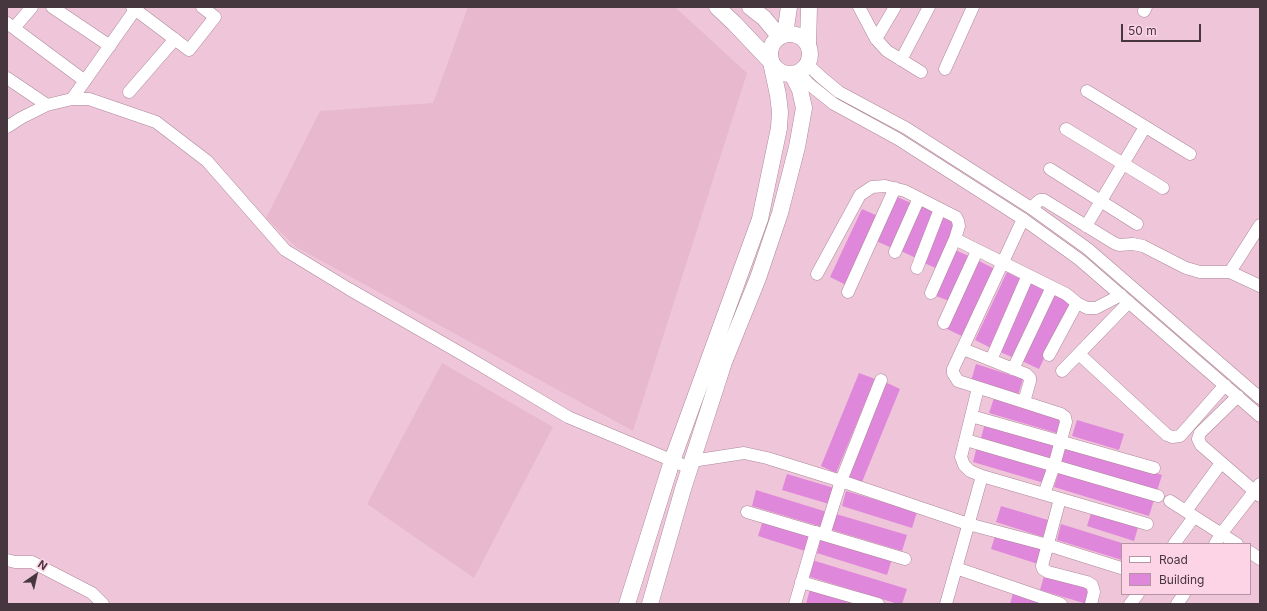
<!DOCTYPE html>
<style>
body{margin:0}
#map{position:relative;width:1267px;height:611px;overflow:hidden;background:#efc6d9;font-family:Inter,sans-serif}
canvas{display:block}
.frame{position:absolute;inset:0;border:8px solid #46363d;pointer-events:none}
.legend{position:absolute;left:1121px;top:543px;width:130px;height:52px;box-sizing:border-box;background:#fdd3e6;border:1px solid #b494a2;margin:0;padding:5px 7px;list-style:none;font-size:12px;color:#46363d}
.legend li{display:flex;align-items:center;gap:8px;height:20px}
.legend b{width:20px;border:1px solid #b494a2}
.north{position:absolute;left:16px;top:555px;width:40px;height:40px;-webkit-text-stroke:3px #fdd3e6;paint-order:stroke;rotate:34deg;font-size:11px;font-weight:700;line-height:16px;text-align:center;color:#46363d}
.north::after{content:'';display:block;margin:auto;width:14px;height:18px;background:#46363d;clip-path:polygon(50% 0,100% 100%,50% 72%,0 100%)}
.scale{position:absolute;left:1121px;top:24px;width:80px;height:18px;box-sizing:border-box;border:2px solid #46363d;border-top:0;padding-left:5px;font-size:12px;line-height:14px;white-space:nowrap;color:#46363d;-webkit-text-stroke:3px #fdd3e6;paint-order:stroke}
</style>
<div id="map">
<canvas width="1267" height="611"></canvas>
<div class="frame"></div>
<ul class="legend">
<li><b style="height:5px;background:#fff"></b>Road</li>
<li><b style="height:11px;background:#df87da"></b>Building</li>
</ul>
<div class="north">N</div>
<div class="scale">50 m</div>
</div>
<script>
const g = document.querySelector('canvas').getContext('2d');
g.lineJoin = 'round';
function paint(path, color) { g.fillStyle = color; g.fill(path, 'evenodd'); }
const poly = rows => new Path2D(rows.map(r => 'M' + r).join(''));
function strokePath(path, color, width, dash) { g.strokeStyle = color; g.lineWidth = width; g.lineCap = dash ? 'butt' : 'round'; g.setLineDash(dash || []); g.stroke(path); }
const built = poly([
 [468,7,675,7,747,73,633,431,296,247,266,218,320,111,433,103],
 [442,363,553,427,474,578,367,504]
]);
const building = poly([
 [895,196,911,203,892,248,876,241],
 [920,206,936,212,916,258,901,251],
 [862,209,878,216,846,285,830,277],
 [941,217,957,224,938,269,922,262],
 [955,250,971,257,952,302,936,296],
 [979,261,995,269,964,337,947,329],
 [1007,272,1023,280,991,348,975,340],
 [1029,282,1046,290,1014,358,998,351],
 [1054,293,1071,301,1039,369,1022,361],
 [976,364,1023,379,1018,395,971,381],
 [859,373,875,379,836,473,821,466],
 [885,382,900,389,862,482,846,476],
 [994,398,1064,419,1060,434,989,413],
 [1077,420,1124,434,1119,450,1072,436],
 [985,423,1056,444,1051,459,981,438],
 [977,446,1048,468,1044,483,973,462],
 [1066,447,1162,475,1157,491,1061,462],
 [1059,471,1154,500,1149,516,1054,487],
 [787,474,834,488,829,504,782,490],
 [756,490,827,512,822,527,752,506],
 [846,491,917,512,912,528,842,506],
 [1001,506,1048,520,1043,537,996,522],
 [1092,510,1139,524,1134,541,1087,526],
 [836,514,907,535,902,551,832,530],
 [763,520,810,535,805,551,758,536],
 [1061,524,1125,544,1122,544,1122,560,1057,540],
 [996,533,1043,548,1038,564,991,549],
 [821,538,892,559,887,575,817,553],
 [812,560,907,589,902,604,898,604,807,576],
 [1045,573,1092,588,1087,604,1040,590],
 [810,589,861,604,806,604],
 [1013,593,1049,604,1010,604]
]);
const minor = poly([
 [52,7,110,46],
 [132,7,189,50,215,17,202,7],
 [859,7,876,39,887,51,921,72],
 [1144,11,1146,7],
 [7,23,85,81],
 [14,28,32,7],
 [876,39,895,7],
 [901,60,929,7],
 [807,64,822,78,839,92,906,128,1031,208,1088,249,1260,398],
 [945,69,973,7],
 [798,72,810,85,834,104,898,139,1023,219,1080,260,1260,416],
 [7,78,47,105],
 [1087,91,1190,154],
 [129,92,175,39],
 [72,99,137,7],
 [7,127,21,118,47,105,72,99,89,99,156,122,207,161,285,250,349,289,462,354,568,417,690,468],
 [1066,129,1163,188],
 [1050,169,1137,224],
 [1031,208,1040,200,1044,200,1114,243,1119,245,1133,244,1143,246,1186,268,1200,272,1230,272],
 [1023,219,953,369,953,373,958,381,1061,414,1065,417,1066,422,1054,466,1044,494],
 [1260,225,1230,272,1260,286],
 [1086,226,1145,127],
 [955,239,1066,294,1077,303,1087,308,1096,308,1121,295],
 [895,252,919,198],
 [917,268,940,209],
 [817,274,860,195,872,187,885,186,905,191,956,217,958,221,959,226,955,239,931,293],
 [848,292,895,188],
 [944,323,977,251],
 [963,349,1026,374,1030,378,1030,381,1024,402],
 [1079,354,1167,435,1172,437,1180,436,1225,385],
 [1049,355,1077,303],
 [991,360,1028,275],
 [1013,369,1052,287],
 [1062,371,1129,302],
 [978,388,961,457,964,465,970,471,982,476,1147,524],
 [1238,396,1200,433,1198,439,1201,445,1260,496],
 [971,416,1154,468],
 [966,440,1158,496],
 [692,461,744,453,767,458,841,481,968,524,1048,545,1121,568],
 [1060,499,1042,566,1043,569,1048,572,1087,582,1092,585,1094,592,1091,604],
 [1170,501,1237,544],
 [1186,511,1221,463],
 [747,512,905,559],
 [824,535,841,481,881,380],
 [1174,544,1194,517],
 [1215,544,1221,534,1260,484],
 [1250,552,1260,559],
 [7,560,15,562,32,562,92,593,103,604],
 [956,568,1061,604],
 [801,582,878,604],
 [795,604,816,532],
 [946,604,982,476],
 [1130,604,1138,594],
 [1177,604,1184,594]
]);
const major = poly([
 [750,7,764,18,779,36],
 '770 54a20 20 0 1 1 40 0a20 20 0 1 1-40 0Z',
 [785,34,789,7],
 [808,44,809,7],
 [627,604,672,461,760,219,779,128,780,112,778,95,771,62,734,23,717,7],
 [650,604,683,489,724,362,758,278,780,213,797,147,804,108,800,90,792,74]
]);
paint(built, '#e8b8ce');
paint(building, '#df87da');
strokePath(minor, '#ad8799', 13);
strokePath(major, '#ad8799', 17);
strokePath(minor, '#fff', 12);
strokePath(major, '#fff', 16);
</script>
